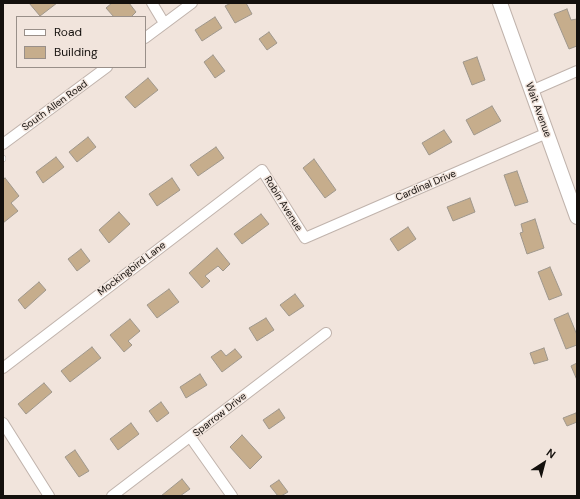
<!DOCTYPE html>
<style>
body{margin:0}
#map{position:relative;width:580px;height:499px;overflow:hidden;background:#f1e4dc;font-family:"DM Sans",sans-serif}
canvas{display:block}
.frame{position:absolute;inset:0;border:4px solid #14100d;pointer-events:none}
.legend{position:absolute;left:16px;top:16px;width:130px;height:52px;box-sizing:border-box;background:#f1e4dc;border:1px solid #998f89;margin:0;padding:5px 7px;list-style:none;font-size:12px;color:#14100d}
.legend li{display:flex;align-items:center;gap:8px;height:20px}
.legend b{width:20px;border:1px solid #998f89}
.north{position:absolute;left:524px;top:443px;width:40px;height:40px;-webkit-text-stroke:3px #f1e4dc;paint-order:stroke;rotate:36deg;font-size:11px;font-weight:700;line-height:16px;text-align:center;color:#14100d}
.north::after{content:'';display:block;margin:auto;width:14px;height:18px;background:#14100d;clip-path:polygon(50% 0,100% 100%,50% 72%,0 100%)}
</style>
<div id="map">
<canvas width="580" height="499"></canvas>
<div class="frame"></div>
<ul class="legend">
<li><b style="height:5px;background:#fff"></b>Road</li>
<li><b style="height:11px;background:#c6ad8c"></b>Building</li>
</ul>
<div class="north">N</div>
</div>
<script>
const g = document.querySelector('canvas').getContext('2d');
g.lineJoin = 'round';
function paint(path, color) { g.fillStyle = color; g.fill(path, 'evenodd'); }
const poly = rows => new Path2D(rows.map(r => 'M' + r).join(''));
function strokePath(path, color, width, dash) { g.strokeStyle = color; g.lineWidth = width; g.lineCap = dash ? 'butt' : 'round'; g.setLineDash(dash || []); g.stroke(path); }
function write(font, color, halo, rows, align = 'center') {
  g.font = font + ' "DM Sans",sans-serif'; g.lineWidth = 3; g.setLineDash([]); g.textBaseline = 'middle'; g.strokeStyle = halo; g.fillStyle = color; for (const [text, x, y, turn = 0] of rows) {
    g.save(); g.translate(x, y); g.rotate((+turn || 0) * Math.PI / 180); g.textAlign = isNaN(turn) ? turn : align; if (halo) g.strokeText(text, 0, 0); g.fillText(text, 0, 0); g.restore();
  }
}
const building = poly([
 [29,3,57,3,40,16,29,3],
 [112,3,129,3,136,12,131,17,114,17,106,8,112,3],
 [231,3,246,3,252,14,235,23,225,6,231,3],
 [567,9,571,20,577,19,577,46,569,49,554,14,567,9],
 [215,17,222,28,202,41,195,30,215,17],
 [269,32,277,43,267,50,259,39,269,32],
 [213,55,225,71,215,78,204,62,213,55],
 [477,57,485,80,472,85,463,62,477,57],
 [148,78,158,90,135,108,125,97,148,78],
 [492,106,501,121,474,135,466,120,492,106],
 [444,130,452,142,429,155,422,143,444,130],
 [88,137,96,147,77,162,69,152,88,137],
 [216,147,224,158,198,176,190,165,216,147],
 [56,157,64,167,43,183,36,172,56,157],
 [314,159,336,190,325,198,303,168,314,159],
 [517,171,528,202,515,206,504,175,517,171],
 [5,178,19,196,11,203,18,211,3,223,3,180,5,178],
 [172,178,180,190,157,206,149,194,172,178],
 [470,198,475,212,453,221,447,207,470,198],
 [119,212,130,224,109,243,99,230,119,212],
 [261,214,269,224,242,244,234,234,261,214],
 [535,219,544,248,527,254,520,233,523,232,521,224,535,219],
 [408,227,416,239,398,251,390,239,408,227],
 [217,248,230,264,223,271,218,266,205,276,210,281,202,288,189,273,217,248],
 [81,249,90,261,77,271,68,259,81,249],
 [550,267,562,295,549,300,538,272,550,267],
 [39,282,46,290,25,309,18,300,39,282],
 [169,289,179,302,157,318,147,305,169,289],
 [295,294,304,306,289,316,280,305,295,294],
 [568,313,577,335,577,345,566,349,554,319,568,313],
 [266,318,274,330,257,341,249,328,266,318],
 [130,319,140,331,128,341,132,345,124,352,110,335,130,319],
 [92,347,101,358,70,382,61,371,92,347],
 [544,348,548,360,534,364,530,353,544,348],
 [235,349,242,357,222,372,211,357,221,350,226,356,235,349],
 [577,363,577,380,571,366,577,363],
 [200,374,207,385,186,398,180,387,200,374],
 [44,383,52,392,26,414,18,404,44,383],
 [161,402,169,413,157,422,149,411,161,402],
 [279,409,285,418,269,429,263,420,279,409],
 [576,413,577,422,567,426,563,418,576,413],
 [131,423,139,434,118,450,110,439,131,423],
 [242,435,262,457,250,469,230,447,242,435],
 [75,450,89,471,79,477,65,457,75,450],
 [182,479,190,489,180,496,161,496,182,479],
 [279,480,288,492,281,496,278,496,270,486,279,480]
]);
const service = poly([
 [3,158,3,159]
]);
const minor = poly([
 [152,3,164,23],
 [145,38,192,3],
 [531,91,577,71],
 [3,144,107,67],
 [3,368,262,170,305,238,547,133],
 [3,423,49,496],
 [191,438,232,496],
 [112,496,326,333]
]);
const secondary = poly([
 [500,3,577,217]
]);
const streetNames = [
 ["South Allen Road",55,106,-36],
 ["Wait Avenue",538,110,70],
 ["Cardinal Drive",426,186,-23],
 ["Robin Avenue",283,204,58],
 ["Mockingbird Lane",132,269,-37],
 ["Sparrow Drive",220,415,-38]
];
paint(building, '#c6ad8c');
strokePath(building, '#9f978c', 1);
strokePath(service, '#c0b3ac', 6);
strokePath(minor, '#c0b3ac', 12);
strokePath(secondary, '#c0b3ac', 16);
strokePath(service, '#fff', 5);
strokePath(minor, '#fff', 10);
strokePath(secondary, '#fff', 14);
write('10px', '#14100d', '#f1e4dc', streetNames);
</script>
